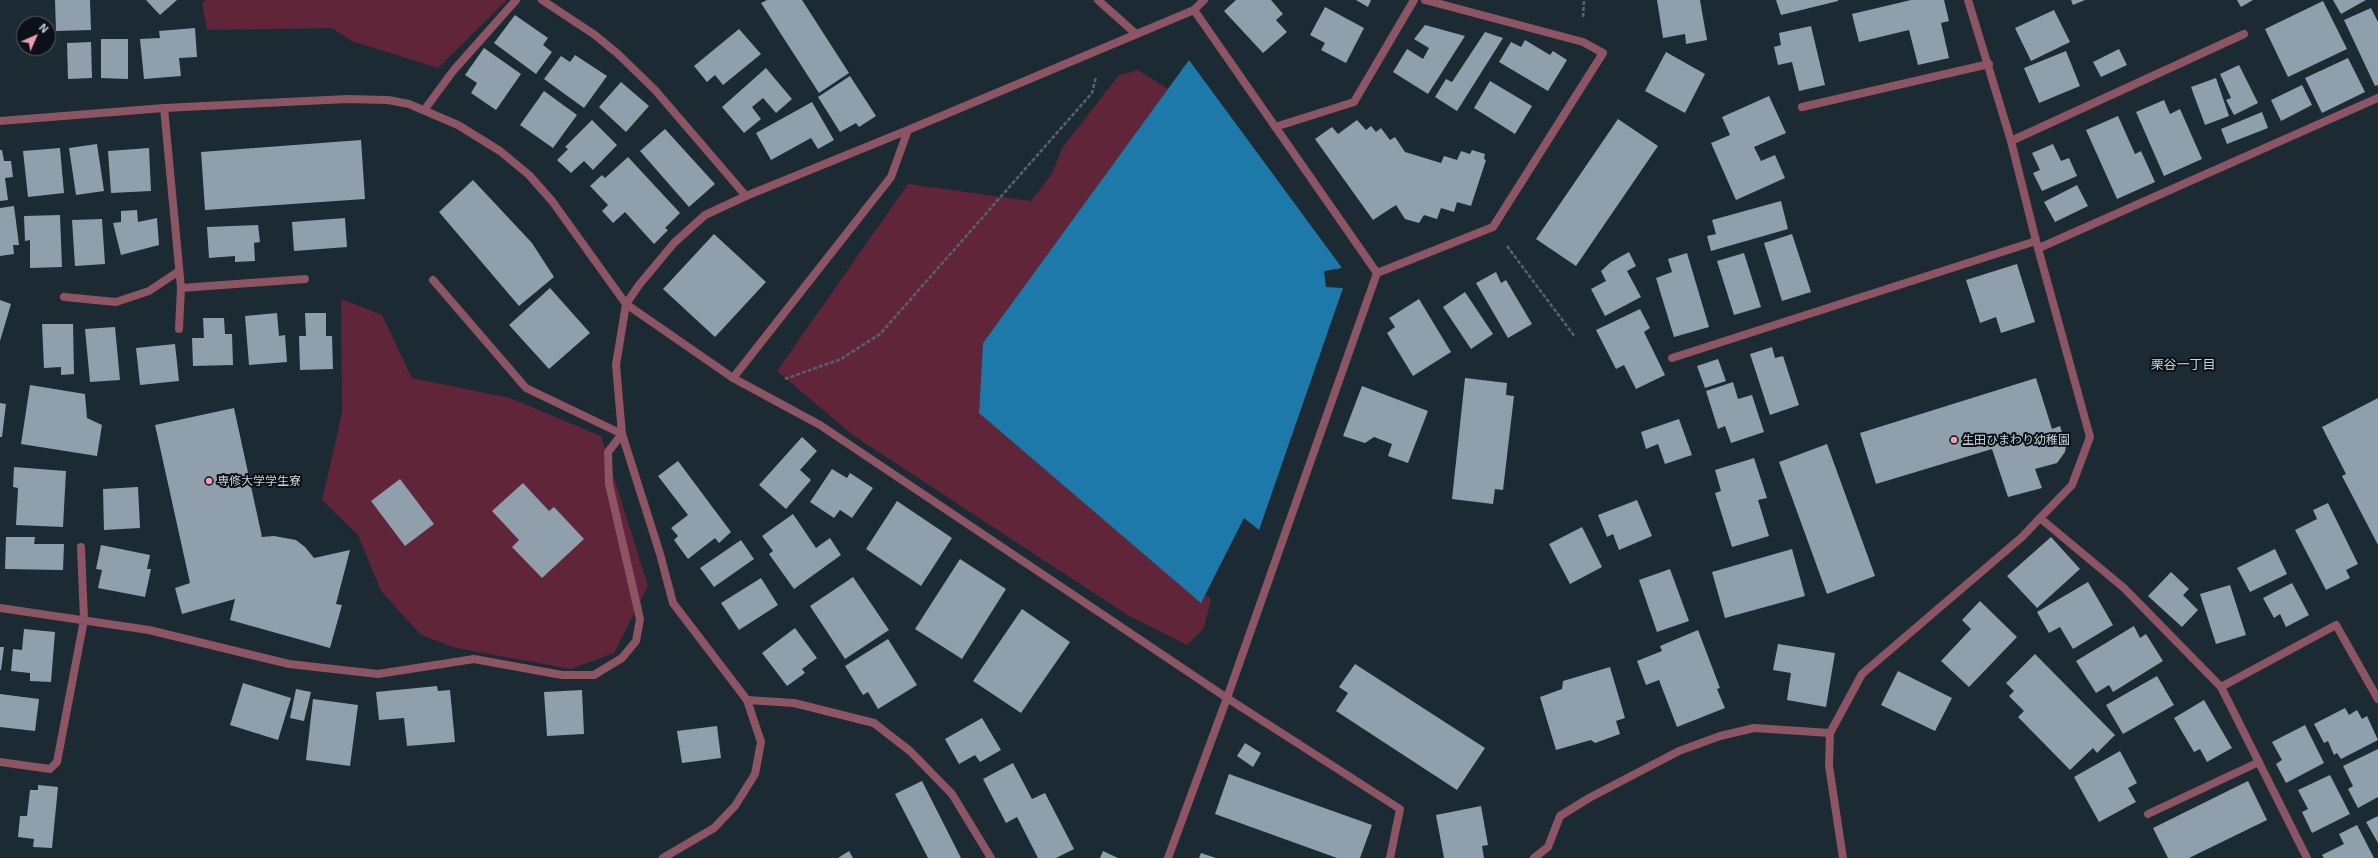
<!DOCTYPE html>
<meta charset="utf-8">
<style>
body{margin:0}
#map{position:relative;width:2378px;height:858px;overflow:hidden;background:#1b2a33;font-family:"Exo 2",sans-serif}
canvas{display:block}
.north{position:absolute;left:16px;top:16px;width:40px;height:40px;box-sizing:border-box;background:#0b1116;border:1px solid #575f64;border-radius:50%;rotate:45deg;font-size:11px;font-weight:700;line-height:16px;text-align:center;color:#c9d3d9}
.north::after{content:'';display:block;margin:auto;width:14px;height:18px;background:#f19ab1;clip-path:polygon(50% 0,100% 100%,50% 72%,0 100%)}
</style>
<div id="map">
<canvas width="2378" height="858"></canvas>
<div class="north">N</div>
</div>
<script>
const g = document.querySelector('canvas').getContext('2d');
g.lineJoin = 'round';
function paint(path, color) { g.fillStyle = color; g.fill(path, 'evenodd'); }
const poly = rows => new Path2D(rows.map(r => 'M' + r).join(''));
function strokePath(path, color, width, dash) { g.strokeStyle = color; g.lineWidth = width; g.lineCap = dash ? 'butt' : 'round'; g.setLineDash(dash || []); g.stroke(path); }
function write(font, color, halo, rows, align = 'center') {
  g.font = font + ' "Exo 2","Noto Sans JP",sans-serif'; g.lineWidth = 4; g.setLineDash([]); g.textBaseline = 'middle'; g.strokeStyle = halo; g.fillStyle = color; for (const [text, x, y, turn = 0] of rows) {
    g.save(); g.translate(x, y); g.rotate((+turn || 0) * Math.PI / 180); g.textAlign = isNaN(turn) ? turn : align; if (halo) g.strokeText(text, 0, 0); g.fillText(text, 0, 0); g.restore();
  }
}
const green = poly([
 [206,0,507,0,438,68,352,41,332,28,207,30,202,3],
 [1138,70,1168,89,983,343,979,413,1211,599,1204,628,1187,645,1129,616,854,436,777,371,908,184,1031,201,1052,174,1062,148,1119,75],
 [341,299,382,315,412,378,510,398,601,436,648,586,614,653,571,669,456,648,421,635,381,591,358,535,322,500,342,413]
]);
const water = poly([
 [1189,60,1342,268,1324,271,1326,287,1343,288,1259,530,1244,518,1201,603,979,413,983,343]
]);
const building = poly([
 [55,0,90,0,91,30,56,31],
 [146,0,177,0,160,15],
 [767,0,802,0,849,73,819,93,761,3],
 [1236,0,1271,0,1283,14,1276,20,1287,32,1263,53,1224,11],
 [1356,0,1371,0,1368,7],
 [1657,0,1700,0,1707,40,1686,44,1685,34,1663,38],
 [1776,0,1838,0,1838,1,1781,15],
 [1911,0,1944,0,1949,21,1941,23,1949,58,1918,65,1909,30,1859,42,1852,14],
 [2071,0,2085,0,2073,5],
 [2237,0,2253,0,2241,7],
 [2333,0,2366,0,2341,14],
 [2323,1,2347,49,2288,77,2265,29],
 [1325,7,1364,28,1346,63,1321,50,1325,43,1310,35],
 [2371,8,2378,22,2378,85,2375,86,2344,20],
 [2054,10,2070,42,2031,61,2015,28],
 [515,15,548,38,543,45,552,52,536,74,494,43],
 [1425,25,1465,36,1428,94,1393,72,1407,49,1423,59,1429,48,1414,39],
 [1811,26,1825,85,1799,91,1792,62,1778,65,1774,47,1781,45,1779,33],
 [195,28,197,57,179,58,181,76,144,79,140,39,160,38,159,31],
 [739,29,761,54,723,85,715,75,707,82,694,66],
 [1485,32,1503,38,1457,111,1435,97,1446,79,1452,82],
 [101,39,128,39,128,79,101,78],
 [1525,40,1550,55,1553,51,1567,60,1548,91,1499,62,1511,42,1521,47],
 [91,42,92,78,68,79,67,43],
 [484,48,521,74,496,110,471,93,477,83,465,75],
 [2119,49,2127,65,2101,77,2093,62],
 [2066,51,2080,86,2039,103,2024,68],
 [1666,52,1705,74,1685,113,1645,91],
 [575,55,607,76,584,108,544,79,561,56,570,62],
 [2348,58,2365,92,2322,113,2305,78],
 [2239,65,2258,103,2234,115,2226,100,2231,98,2220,74],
 [766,68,792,99,776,113,763,98,752,107,761,119,744,133,722,107],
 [850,76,876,116,859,127,856,123,840,132,818,97],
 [2216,78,2229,116,2205,125,2191,87],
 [1490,81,1532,106,1515,134,1474,108],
 [621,82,649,106,626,132,599,107],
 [2302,85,2312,105,2281,121,2271,100],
 [544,91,577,115,553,148,520,125],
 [1769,96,1786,133,1754,147,1761,161,1775,155,1785,178,1736,200,1711,143,1730,135,1722,117],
 [2164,100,2170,114,2180,109,2202,159,2164,176,2136,112],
 [812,102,834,140,818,149,811,138,771,160,756,133],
 [2262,112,2268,128,2227,144,2221,129],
 [2118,116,2135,154,2141,151,2155,182,2117,199,2086,130],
 [1618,119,1658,146,1576,266,1536,239],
 [592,120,617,145,593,170,584,161,571,173,557,160,568,149,565,147],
 [1357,120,1366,130,1371,126,1376,132,1381,128,1390,140,1395,137,1405,152,1441,163,1444,156,1457,160,1461,151,1470,154,1472,150,1485,154,1484,159,1486,160,1471,206,1457,202,1454,212,1441,208,1437,219,1424,215,1419,223,1405,219,1396,205,1373,220,1315,139,1332,127,1338,134],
 [665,129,715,184,689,207,640,151],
 [361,140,365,199,205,210,201,152],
 [97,144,104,191,76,195,69,148],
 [2053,144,2061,161,2069,158,2077,176,2042,191,2033,173,2040,170,2032,153],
 [60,148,64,193,28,197,23,151],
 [149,148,151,191,111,193,108,151],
 [0,150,2,150,4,161,11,161,13,177,5,178,8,200,0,201],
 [628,157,680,213,665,228,668,230,654,244,625,212,613,223,602,211,608,205,590,186,602,175,605,178],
 [473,180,532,243,554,277,519,306,439,212],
 [2077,185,2088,206,2055,222,2044,202],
 [1781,201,1788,229,1711,251,1707,236,1716,234,1712,220],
 [14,206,19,245,13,245,14,254,0,256,0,208],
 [137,210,138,222,157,218,159,245,121,255,113,223,121,222,121,211],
 [60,215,62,267,30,268,30,240,25,241,24,216],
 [345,218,347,247,294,251,292,222],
 [102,219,105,264,75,266,72,220],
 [258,225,260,242,254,243,255,261,235,262,235,256,209,258,207,227],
 [714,234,766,282,715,337,663,289],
 [1792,234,1811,292,1782,301,1764,243],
 [1629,252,1636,266,1627,271,1641,297,1605,316,1591,289,1606,281,1601,271,1611,262],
 [1687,253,1709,327,1674,337,1656,278,1672,272,1668,259],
 [1744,253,1761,307,1734,315,1717,261],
 [2017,264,2035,322,2001,333,1996,317,1980,323,1966,280],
 [1496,272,1501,283,1506,280,1532,324,1508,338,1476,283],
 [550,288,590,333,549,369,509,325],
 [1465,292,1493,334,1471,349,1443,307],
 [1419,299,1451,352,1413,376,1387,333,1395,327,1389,318],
 [0,300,11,304,0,341],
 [1640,309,1650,328,1644,332,1665,375,1636,389,1624,365,1616,369,1596,330],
 [277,313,279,336,285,335,287,362,249,365,245,316],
 [305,313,326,313,326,336,332,336,333,369,300,370,299,336,306,336],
 [203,318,224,318,225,334,232,334,233,365,193,366,192,338,204,338],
 [42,324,73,324,74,374,61,375,61,367,44,368],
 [115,327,120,380,90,382,85,329],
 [175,344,179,381,140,385,136,348],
 [1772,347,1775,358,1783,356,1799,405,1770,415,1750,354],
 [1718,359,1726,381,1705,388,1697,366],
 [1465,378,1507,383,1506,395,1514,396,1503,490,1495,489,1493,504,1452,499],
 [2036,378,2052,429,2060,426,2066,446,2065,452,2057,463,2035,469,2042,488,2008,497,1992,449,1876,484,1860,433],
 [1733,382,1738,399,1752,395,1764,432,1731,443,1725,426,1718,429,1706,391],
 [30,385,85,394,87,418,102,425,97,456,21,444],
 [1362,386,1428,411,1408,463,1388,456,1392,444,1374,437,1365,443,1343,436],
 [2378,398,2378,545,2342,476,2346,474,2322,427],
 [0,403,6,404,2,437,0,437],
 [234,408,262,537,274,536,296,540,305,547,314,558,350,550,336,604,342,605,330,648,230,620,235,599,182,614,175,588,190,583,155,425],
 [1679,419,1692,455,1665,464,1658,444,1646,449,1641,432],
 [802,437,817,451,800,470,811,480,786,509,759,485],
 [1827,444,1875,576,1827,594,1779,462],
 [1754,458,1767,498,1758,500,1769,536,1732,547,1715,493,1721,491,1715,470],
 [678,461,731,532,719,543,715,538,688,559,674,540,678,536,671,528,688,515,658,476],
 [14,467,66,471,63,527,16,525,18,488,13,487],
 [832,469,847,478,850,473,873,488,852,518,840,510,834,518,810,502],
 [400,479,434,524,405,546,371,501],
 [523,483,549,511,554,507,584,539,542,578,512,547,519,540,492,511],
 [138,487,140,528,104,530,103,489],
 [1637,500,1652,536,1619,550,1613,534,1607,537,1598,515],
 [897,501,952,538,921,586,866,549],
 [2328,503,2358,564,2346,570,2350,578,2326,590,2295,530,2317,519,2313,510],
 [793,514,816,548,830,538,841,555,794,589,769,554,773,551,762,536],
 [1582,527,1602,567,1570,584,1549,544],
 [6,537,35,537,34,544,64,544,63,570,5,569],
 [2051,537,2080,569,2037,608,2007,576],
 [741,540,754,559,714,587,700,568],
 [101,545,150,555,147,569,151,569,145,597,98,588,102,570,96,569],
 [1792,549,1805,596,1725,618,1712,572],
 [2275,549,2287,574,2250,592,2237,568],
 [960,559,1006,589,962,659,915,629],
 [1670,569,1689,621,1657,632,1639,580],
 [2171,572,2189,589,2183,595,2198,610,2182,627,2148,596],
 [853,577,889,630,845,659,810,606],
 [761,578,778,605,739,630,721,603],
 [2088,582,2113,625,2073,649,2060,627,2049,633,2037,612],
 [2292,583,2309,615,2286,627,2280,614,2274,618,2263,598],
 [2230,585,2246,635,2216,644,2200,594],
 [1980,601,2017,637,1969,687,1941,661,1971,629,1962,620],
 [1022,609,1070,642,1021,713,973,681],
 [2134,626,2140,638,2146,634,2163,661,2113,692,2109,685,2096,693,2076,661],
 [795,628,817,658,802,669,805,673,787,686,762,653],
 [24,629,55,632,51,682,30,681,30,673,11,671,13,649,22,650],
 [1698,630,1720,688,1717,689,1725,708,1677,727,1659,680,1646,685,1637,661,1662,651,1660,646],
 [888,639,917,685,878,709,868,692,863,695,845,666],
 [1778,644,1835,653,1826,707,1787,700,1791,673,1773,670],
 [0,647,4,647,1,670,0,670],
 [2035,654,2115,735,2097,753,2093,748,2070,770,2018,717,2024,711,2009,696,2014,691,2006,683],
 [1355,664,1485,748,1457,790,1336,711,1348,693,1339,687],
 [1610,667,1625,718,1616,721,1620,734,1595,743,1591,740,1556,750,1540,697,1562,689,1563,681],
 [1898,671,1952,698,1935,731,1881,705],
 [2157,676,2174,705,2123,734,2106,705],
 [243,683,291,698,278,740,230,725],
 [437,686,438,691,450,690,455,742,407,746,404,718,379,720,376,692],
 [296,689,311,692,304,721,290,718],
 [582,690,584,734,547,736,544,692],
 [0,694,39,699,35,731,0,727],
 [313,699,358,705,350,766,306,760],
 [2204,700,2232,748,2207,762,2200,749,2194,752,2174,718],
 [2345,708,2349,715,2357,710,2362,719,2367,716,2378,740,2341,759,2337,753,2334,755,2328,741,2324,743,2314,724],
 [982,718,1001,750,980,762,975,755,959,764,945,739],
 [2305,725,2324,763,2286,783,2276,764,2282,760,2272,742],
 [717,726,721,758,682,763,677,731],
 [1245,743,1261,753,1253,767,1237,756],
 [2378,749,2378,797,2358,808,2348,789,2353,786,2343,766],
 [2120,751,2137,783,2128,788,2136,802,2099,822,2074,777],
 [1013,763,1032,799,1045,793,1074,849,1056,858,1038,858,1017,817,1006,823,983,779],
 [1229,774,1372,825,1360,858,1337,858,1215,814],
 [2330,775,2350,814,2312,833,2302,812,2308,809,2298,790],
 [922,781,961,858,928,858,895,794],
 [2248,781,2267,820,2189,858,2168,858,2153,828],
 [38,785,58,787,52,848,33,847,34,839,18,837,20,816,27,816,30,790,38,790],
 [1481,806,1488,845,1482,846,1484,858,1444,858,1436,815],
 [2378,816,2378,843,2366,822],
 [2357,825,2374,858,2324,858,2322,855,2344,844,2339,834],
 [849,851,853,858,838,858],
 [1103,851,1118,858,1100,858],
 [1201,853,1216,858,1199,858]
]);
const path = poly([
 [1583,17,1584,0],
 [1507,246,1575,337],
 [785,379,841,359,880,334,1092,93,1096,77]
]);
const service = poly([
 [542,0,595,35,618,54,655,90,746,196],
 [1098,0,1136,34],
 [1802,107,1989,64],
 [164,108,181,288,179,329],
 [425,109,453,71,516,0],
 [2011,141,2244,34],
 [2039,248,2378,98],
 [433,280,526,388,622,434],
 [181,288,305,279],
 [64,297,116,302,149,291,179,271],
 [1672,358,2036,241],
 [2040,518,2124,588,2221,687],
 [747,700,794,703,874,723,910,751,952,794,991,858],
 [0,762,50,769,57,762,84,620,81,547],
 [2148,814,2259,762]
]);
const minor = poly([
 [1194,10,1377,273],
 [1275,127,1354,102,1414,0],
 [626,304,733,378,820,425,1227,698,1400,809,1390,858],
 [733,378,891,177,908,130],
 [0,608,149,630,289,664,378,674,474,659,562,675,594,675,622,658,636,641,640,619,609,484,608,452,622,434],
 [663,858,714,828,735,806,755,774,761,742,747,700,673,603,660,554,622,434,616,365,626,304,639,285,674,243,705,215,746,196,908,130,1194,10,1204,0],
 [1168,858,1227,698,1377,273,1493,227,1603,53,1583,42,1425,0],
 [1534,858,1548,847,1560,816,1589,798,1679,751,1720,736,1754,728,1830,733],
 [1843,858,1829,766,1830,733,1862,674,2022,537,2040,518,2072,485,2090,437,2036,241,2011,141,1968,0],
 [2307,858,2221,687,2336,625,2378,699]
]);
const tertiary = poly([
 [0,121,164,108,347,99,388,100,409,104,458,125,500,151,529,175,552,201,626,304]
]);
const markers = [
 [1954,440,4,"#f19ab1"],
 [209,481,4,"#f19ab1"]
];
const poiNames = [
 ["生田ひまわり幼稚園",1962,440],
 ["専修大学学生寮",217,481]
];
const neighbourhoodNames = [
 ["栗谷一丁目",2183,365]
];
paint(green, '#602538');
paint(water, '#1d79aa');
paint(building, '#8fa0ac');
strokePath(path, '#57646c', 2.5, [4, 2]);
strokePath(service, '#8d5464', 8);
strokePath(minor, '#8d5464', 8);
strokePath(tertiary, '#8d5464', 8);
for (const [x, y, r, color] of markers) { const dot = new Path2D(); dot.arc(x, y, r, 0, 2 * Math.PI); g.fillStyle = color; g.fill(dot); strokePath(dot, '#0b1116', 1.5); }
write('12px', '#c9d3d9', '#0b1116', poiNames, 'left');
write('13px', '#c9d3d9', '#0b1116', neighbourhoodNames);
</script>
